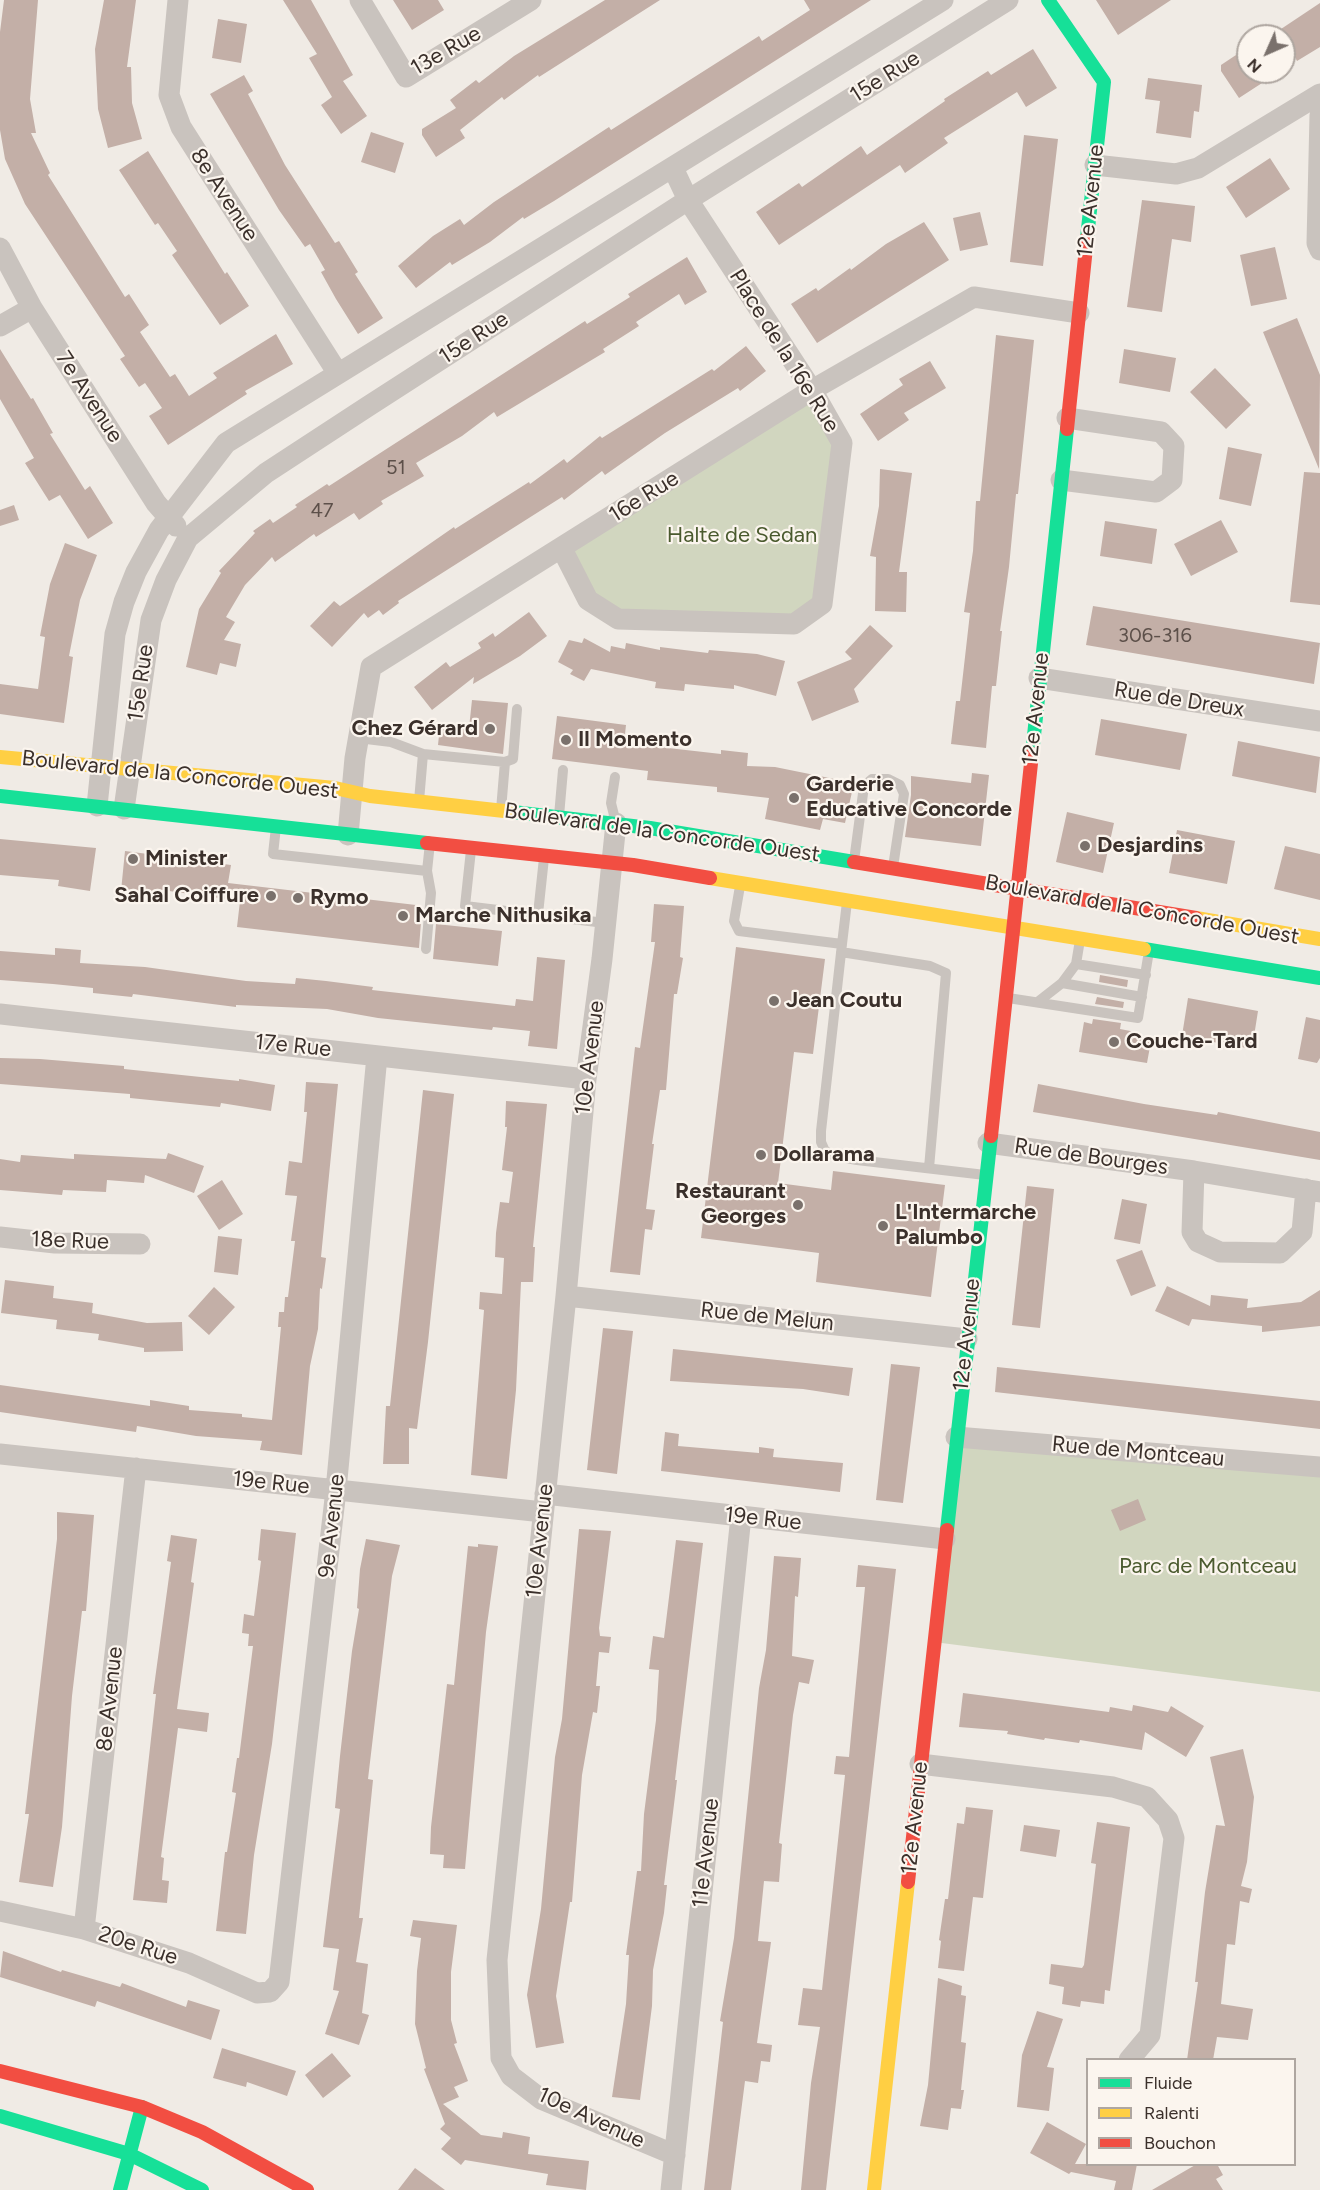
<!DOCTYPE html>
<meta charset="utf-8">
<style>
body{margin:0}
#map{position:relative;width:1320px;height:2190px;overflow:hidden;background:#f0ebe5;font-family:Figtree,sans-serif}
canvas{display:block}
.legend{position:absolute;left:1086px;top:2058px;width:210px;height:108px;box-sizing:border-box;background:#fbf5ee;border:2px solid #aea6a0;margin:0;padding:8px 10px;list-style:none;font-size:18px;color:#3b302b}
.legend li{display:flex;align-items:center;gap:12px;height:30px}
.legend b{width:30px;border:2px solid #aea6a0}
.north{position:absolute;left:1236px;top:24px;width:60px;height:60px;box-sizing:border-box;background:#fbf5ee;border:2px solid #aea6a0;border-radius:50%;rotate:225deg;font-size:16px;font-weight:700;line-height:24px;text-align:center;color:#3b302b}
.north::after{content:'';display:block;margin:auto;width:21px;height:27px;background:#7a716c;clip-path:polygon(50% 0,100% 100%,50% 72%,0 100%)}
</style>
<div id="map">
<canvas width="1320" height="2190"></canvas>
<ul class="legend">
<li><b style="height:8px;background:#16e098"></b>Fluide</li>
<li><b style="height:8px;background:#ffcf43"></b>Ralenti</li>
<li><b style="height:8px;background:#f24e42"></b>Bouchon</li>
</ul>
<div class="north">N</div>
</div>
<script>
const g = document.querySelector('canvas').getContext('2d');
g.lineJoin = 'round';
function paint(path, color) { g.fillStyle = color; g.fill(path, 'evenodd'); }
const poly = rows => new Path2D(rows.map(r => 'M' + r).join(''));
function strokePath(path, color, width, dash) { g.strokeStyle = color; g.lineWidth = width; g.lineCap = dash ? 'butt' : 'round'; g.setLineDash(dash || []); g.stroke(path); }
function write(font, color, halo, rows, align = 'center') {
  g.font = font + ' Figtree,sans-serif'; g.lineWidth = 4.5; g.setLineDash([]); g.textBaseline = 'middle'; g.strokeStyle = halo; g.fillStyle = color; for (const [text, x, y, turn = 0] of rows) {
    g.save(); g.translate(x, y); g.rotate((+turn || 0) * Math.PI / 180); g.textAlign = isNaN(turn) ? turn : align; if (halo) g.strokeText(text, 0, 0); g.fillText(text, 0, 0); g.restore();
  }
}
const green = poly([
 [812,390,842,443,822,604,794,624,618,619,588,600,562,549],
 [956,1437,1320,1467,1320,1692,934,1642]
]);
const building = poly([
 [4,0,38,0,30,99,36,133,31,133,50,173,48,175,125,297,129,294,149,325,140,332,170,377,175,374,189,396,217,378,213,373,276,334,293,364,245,391,247,394,168,445,149,416,162,408,145,383,139,387,120,359,125,356,25,204,5,159,0,130,0,32],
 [104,0,136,0,127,67,131,67,132,103,142,139,108,148,98,109,95,49],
 [283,0,311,0,353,75,343,81,367,116,341,134,321,105,332,97,309,58,317,54],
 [393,0,438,0,444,10,412,30],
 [605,0,660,0,539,77,538,75,504,100,502,97,460,130,465,138,436,157,422,135,422,129,456,108,450,100,476,80,479,83,514,56],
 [804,0,871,0,554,201,524,219,523,217,490,242,452,265,450,262,416,288,398,266,433,236,460,219,464,225,494,202,609,127,611,130,759,36,762,41,810,10],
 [1096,0,1171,0,1118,35],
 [1320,3,1320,47,1297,61,1284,36,1278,31],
 [218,19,247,24,241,63,212,58],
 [1248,47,1248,72,1279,72,1239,98,1221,71,1221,65],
 [1033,49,1057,88,1026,107,1017,92,944,138,948,143,905,173,900,165,779,245,756,212,799,183,802,187,861,146,867,155,945,101,944,99,988,71,991,75],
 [244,75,253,91,248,94,285,165,335,243,339,241,358,272,355,274,383,318,358,334,336,299,321,272,325,270,310,244,305,247,279,210,210,94],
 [1148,78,1202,85,1199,112,1194,111,1191,138,1156,133,1160,101,1145,99],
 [371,132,404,143,395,173,361,162],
 [1024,135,1058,139,1043,266,1010,262],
 [148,151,225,274,227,272,249,306,220,325,172,255,177,251,158,223,155,225,119,170],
 [1270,158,1290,189,1246,218,1226,187],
 [1142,200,1195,206,1191,242,1172,239,1162,312,1127,307],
 [980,212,988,245,960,251,953,218],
 [924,222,949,260,817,343,791,304,816,288,818,291,850,268,851,270,886,244],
 [1275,247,1287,299,1251,306,1240,255],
 [687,257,707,292,685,305,679,294,636,322,639,326,603,349,605,352,590,361,497,417,494,412,462,436,416,463,424,476,381,501,383,504,359,520,354,513,316,537,314,534,275,562,272,557,245,585,226,617,235,622,224,640,241,644,236,667,220,663,217,675,186,667,199,609,221,573,219,571,255,533,253,531,270,519,273,523,297,507,295,505,327,484,329,486,585,321,587,324,630,297,628,294],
 [1297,318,1320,375,1319,469,1263,332],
 [996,335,1034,340,1018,494,1016,494,1009,567,1000,631,1002,631,996,686,992,686,986,748,951,744,956,701,960,701,970,613,964,612,973,551,976,501,980,501],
 [746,346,766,371,740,391,738,388,665,433,605,475,602,471,564,500,562,497,398,601,399,603,383,615,379,610,368,618,364,613,332,647,310,626,334,601,340,606,454,527,455,529,529,482,530,484,564,459,567,463,600,436,602,438,712,369,714,371],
 [0,349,31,399,33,398,53,433,50,434,85,490,90,486,113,523,88,539,60,495,49,501,25,463,34,458,0,399],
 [1124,349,1176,358,1170,392,1119,383],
 [930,361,946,388,904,413,909,420,878,441,860,414,903,385,899,379],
 [1215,368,1251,405,1226,429,1190,392],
 [1228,447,1262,454,1251,506,1219,499],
 [880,469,912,473,899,572,907,572,906,612,875,611,876,557,870,556,879,506],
 [1304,472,1320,473,1320,605,1290,602],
 [14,505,19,520,0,526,0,510],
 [1221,520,1238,552,1191,576,1174,544],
 [1105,521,1157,529,1152,564,1100,556],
 [65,543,97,555,80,600,69,656,73,657,64,723,0,714,0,684,38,689,45,637,40,636,50,584],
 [1093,606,1320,643,1314,684,1086,645],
 [529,612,547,636,520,656,473,684,474,677,432,710,414,687,446,662,450,667,481,648,478,643,493,633,495,637],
 [870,625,893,646,854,689,859,702,812,721,797,682,852,659,845,652],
 [584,638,610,652,611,646,625,649,626,643,660,650,660,647,708,653,709,650,757,654,785,661,776,696,734,685,734,689,685,684,684,691,655,688,656,682,591,669,584,681,570,674,573,670,558,662,569,640,582,643],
 [472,700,508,703,503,754,438,745,440,726,469,728],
 [557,716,626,725,624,743,721,754,721,750,748,753,747,766,775,767,854,783,845,823,823,819,820,830,765,819,769,798,717,792,717,787,647,780,648,771,552,759],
 [1101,719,1187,734,1180,770,1095,755],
 [1238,741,1320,757,1316,793,1232,776],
 [972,773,989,775,981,846,905,837,911,795,911,776,971,783],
 [1067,812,1114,823,1103,873,1056,862],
 [1177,830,1235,841,1227,884,1169,873],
 [0,839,96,848,90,891,58,886,59,880,0,875],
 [1285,846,1320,854,1320,900,1274,889],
 [125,851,231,865,228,883,416,905,414,922,421,922,419,948,237,927,240,901,155,889,154,894,121,891],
 [654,904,684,906,680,957,683,958,677,994,674,994,666,1090,660,1090,652,1144,654,1144,646,1209,655,1210,652,1230,645,1229,640,1275,610,1272,635,1047,640,1048,655,942,651,942],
 [436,924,502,931,498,966,433,959],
 [736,947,825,959,813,1054,794,1052,778,1183,831,1190,833,1171,945,1185,931,1297,816,1282,819,1253,701,1238],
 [55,948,81,950,80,963,145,967,246,981,295,984,296,978,326,981,373,987,372,990,515,1006,516,999,533,1001,537,957,565,960,557,1049,528,1046,530,1031,493,1027,492,1030,378,1018,327,1009,236,1005,236,1007,133,994,132,997,93,993,93,988,53,984,0,980,0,951,55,955],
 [1100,975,1128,980,1127,987,1099,982],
 [1097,997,1124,1002,1123,1008,1095,1004],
 [1188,998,1258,1011,1252,1049,1202,1040,1201,1045,1181,1042],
 [1306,1017,1320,1020,1320,1058,1317,1063,1298,1059],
 [1093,1019,1121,1023,1120,1029,1141,1033,1140,1039,1151,1041,1147,1063,1079,1052,1084,1022,1092,1024],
 [0,1058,40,1059,124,1066,124,1069,239,1081,239,1079,275,1085,271,1111,221,1103,220,1107,130,1098,130,1094,0,1084],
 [306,1082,338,1084,321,1257,326,1258,322,1289,320,1288,318,1329,310,1366,302,1455,260,1450,262,1441,196,1436,137,1426,136,1432,0,1412,0,1385,150,1406,150,1400,189,1406,189,1410,242,1414,242,1417,272,1420,281,1327,278,1327,279,1312,284,1312,285,1297,288,1297,295,1241,291,1241,297,1196,285,1195,289,1161,302,1163,307,1112,304,1112],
 [1038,1084,1144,1104,1217,1115,1218,1112,1320,1132,1320,1160,1033,1112],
 [423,1090,454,1094,428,1342,417,1429,409,1428,409,1464,383,1464,386,1406,390,1406],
 [506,1101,547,1104,533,1247,535,1247,533,1282,521,1282,516,1390,507,1479,471,1475,484,1310,479,1309,480,1292,502,1294,504,1258,495,1257,496,1233,500,1202,509,1203,513,1172,502,1170,507,1127,505,1127],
 [168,1153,204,1166,194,1193,145,1175,144,1183,107,1180,106,1192,63,1190,62,1195,0,1190,0,1159,20,1162,21,1155,74,1159,74,1154,166,1159],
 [222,1180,243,1214,219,1230,197,1196],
 [1027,1186,1054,1189,1040,1328,1012,1325],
 [1122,1199,1147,1204,1140,1244,1114,1239],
 [218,1236,242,1239,238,1275,214,1272],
 [1142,1250,1156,1286,1131,1296,1116,1260],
 [5,1280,54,1286,53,1298,93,1303,92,1313,147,1323,182,1322,183,1351,144,1352,144,1348,98,1340,99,1334,56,1329,57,1320,1,1313],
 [1167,1286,1210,1306,1211,1295,1248,1299,1247,1308,1301,1302,1320,1290,1320,1326,1262,1332,1262,1326,1192,1319,1189,1326,1155,1311],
 [214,1287,235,1307,209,1335,188,1316],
 [603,1328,633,1331,617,1474,587,1470],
 [673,1349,853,1368,849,1396,803,1389,670,1381],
 [891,1364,920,1367,903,1503,876,1500],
 [997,1367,1320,1401,1320,1429,995,1392],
 [665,1432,679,1434,678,1446,759,1453,759,1447,774,1449,773,1457,843,1463,840,1492,661,1471],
 [1138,1499,1146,1520,1120,1531,1111,1510],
 [57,1512,94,1515,86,1611,82,1611,72,1696,62,1827,53,1887,19,1882,29,1814,25,1814,57,1539],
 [261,1529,296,1533,272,1744,254,1855,246,1934,216,1931,225,1852,227,1852,236,1793,232,1792,237,1758,239,1758,253,1646,248,1646,249,1634,242,1633,244,1614,254,1616,261,1561,258,1560],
 [579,1529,611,1531,599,1628,600,1636,611,1637,609,1653,599,1652,596,1686,600,1686,597,1713,593,1712,582,1775,572,1902,570,1902,556,1996,564,2043,536,2048,527,1995,541,1909,555,1757,562,1719],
 [171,1535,197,1539,191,1582,194,1583,177,1709,209,1713,207,1732,178,1728,161,1857,164,1858,162,1880,169,1881,167,1903,133,1900,156,1694,153,1694,171,1562,167,1561],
 [366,1539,400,1545,392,1576,368,1779,373,1780,359,1918,363,1918,356,1962,368,1964,362,2013,369,2015,359,2045,325,2034,339,1991,333,1990,339,1949,323,1947,340,1809,335,1808,340,1756,352,1651,359,1609,357,1608,360,1569],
 [676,1540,703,1543,675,1780,677,1780,664,1885,667,1885,664,1913,653,1970,652,2006,640,2100,612,2097,626,2004,629,1955,626,1955,637,1871,641,1871,644,1814,656,1720,659,1670,649,1669,653,1636,664,1638],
 [478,1544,498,1546,486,1632,465,1869,443,1868,444,1855,430,1854,431,1827,447,1684,454,1685,468,1546,478,1547],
 [774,1556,801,1558,798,1597,795,1596,792,1656,814,1660,809,1684,799,1682,793,1715,779,1843,782,1844,779,1882,764,1881,758,1941,771,1942,757,2043,772,2045,770,2062,761,2061,758,2083,745,2081,731,2190,704,2190,723,2022,720,2021,734,1938,759,1688,766,1650],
 [858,1565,896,1569,826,2190,801,2190,811,2083,820,2027,798,2025,803,1988,822,1990,845,1775,834,1774,836,1756,849,1757,865,1587,856,1587],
 [963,1693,1109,1712,1110,1707,1132,1711,1133,1705,1168,1712,1171,1706,1204,1726,1186,1757,1145,1732,1142,1750,1080,1740,1079,1743,1045,1738,1044,1740,1007,1734,1008,1731,959,1727],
 [1243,1749,1254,1797,1247,1862,1241,1886,1252,1889,1249,1903,1240,1901,1235,1945,1227,1944,1221,2004,1253,2009,1248,2040,1217,2037,1213,2060,1187,2060,1198,1982,1195,1982,1205,1892,1216,1825,1225,1826,1210,1757],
 [966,1807,993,1810,983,1898,973,1897,964,1971,938,1968,941,1941,939,1940,945,1899,948,1899,957,1823,964,1824],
 [1097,1822,1130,1827,1110,1991,1105,1990,1104,2004,1081,2001,1080,2007,1062,2004,1064,1987,1049,1984,1051,1964,1082,1968,1084,1965,1096,1864,1091,1863],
 [1024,1825,1060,1830,1056,1857,1020,1851],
 [413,1920,457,1925,451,1972,451,2020,457,2043,454,2044,468,2081,454,2087,459,2097,443,2104,481,2135,502,2138,503,2132,530,2137,528,2154,589,2161,586,2190,546,2185,548,2174,465,2160,461,2165,441,2149,451,2138,440,2129,445,2124,424,2069,426,2068,415,2024,417,1971,421,1938,410,1936],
 [3,1951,61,1972,62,1970,120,1987,122,1983,186,2007,188,2000,220,2010,211,2040,97,2001,95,2007,0,1977],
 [938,1978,962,1986,961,1995,966,1996,961,2042,966,2043,961,2090,964,2090,961,2109,951,2108,948,2130,920,2126,928,2085],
 [1037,2011,1063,2019,1047,2067,1054,2068,1049,2111,1017,2107,1022,2055],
 [222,2048,296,2071,287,2096,247,2082,246,2087,213,2078],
 [332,2053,351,2076,323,2098,305,2075],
 [1047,2122,1086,2144,1075,2164,1137,2164,1132,2190,1114,2190,1116,2181,1071,2172,1069,2174,1030,2153],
 [1197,2164,1217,2164,1223,2175,1216,2179,1223,2190,1152,2190],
 [415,2168,445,2190,398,2190]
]);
const lane = poly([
 [358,738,391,742,423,754,505,762,501,810],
 [505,762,513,759,517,709],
 [615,777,611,803,616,823],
 [419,801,423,754],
 [559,816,563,770],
 [276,827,273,854,427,871,430,843],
 [471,850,465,906,605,923],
 [854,861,864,786,872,779,888,779,900,785,904,794,893,867],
 [740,886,734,921,739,931,842,944,821,1131,821,1142,825,1151,835,1156,857,1160,985,1175],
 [538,914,544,858],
 [842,944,847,902],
 [426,949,431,893,427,871],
 [841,952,930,966,946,973,929,1168],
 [1076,964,1146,975],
 [1062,983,1142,997],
 [1008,998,1138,1018,1149,951],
 [1039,1001,1062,983,1076,964,1080,940]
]);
const street = poly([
 [178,0,169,95,181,127,337,372],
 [360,0,406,77,531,0],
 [1320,115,1317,243,1320,250],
 [1095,165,1176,174,1198,168,1320,94],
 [0,248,32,308,156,503,176,526],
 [0,326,32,308],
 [1061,480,1156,492,1172,480,1174,446,1161,432,1067,418],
 [562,549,588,600,618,619,794,624,822,604,842,443,812,390,688,200,673,168],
 [1039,678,1320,721],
 [97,806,115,634,124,602,136,572,159,530,226,443,943,0],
 [124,809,151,620,166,580,188,538,266,473,367,407,688,200,1008,0],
 [616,823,602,959,586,1079,566,1296,497,1960,501,2058,511,2076,541,2099,675,2155],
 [348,835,355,758,371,667,812,390,974,297,1079,313],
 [0,1014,586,1079],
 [988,1143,1194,1171,1320,1192],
 [1194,1171,1192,1232,1198,1242,1220,1252,1280,1253,1302,1232,1306,1189],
 [0,1237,55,1243,140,1244],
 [566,1296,967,1339],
 [956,1437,1320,1467],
 [0,1454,543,1512],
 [545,1494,945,1539],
 [920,1764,1113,1787,1147,1797,1168,1820,1174,1838,1150,2035,1129,2060],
 [0,1911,84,1929,189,1963,257,1993,270,1992,279,1982,336,1490,377,1056],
 [84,1929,136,1468],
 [671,2190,741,1516]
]);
const fast = poly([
 [1048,0,1104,82,1087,238],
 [1032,754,1067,429],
 [0,796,427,843],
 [513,812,650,828,854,862],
 [1144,949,1320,978],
 [947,1530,991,1136],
 [0,2116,129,2154,202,2190],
 [120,2190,142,2107]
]);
const slow = poly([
 [0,757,335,788,370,796,513,812],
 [710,878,1144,949],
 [1196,918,1320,939],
 [874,2190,908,1882]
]);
const jam = poly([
 [1067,429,1087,238],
 [427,843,633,865,710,878],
 [854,862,1196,918],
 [991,1136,1032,754],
 [908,1882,947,1530],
 [0,2071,142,2107,202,2132,307,2190]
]);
const markers = [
 [490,729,6,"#7a716c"],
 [566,740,6,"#7a716c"],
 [794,798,6,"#7a716c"],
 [1085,846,6,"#7a716c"],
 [133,859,6,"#7a716c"],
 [271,896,6,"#7a716c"],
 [298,898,6,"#7a716c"],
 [403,916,6,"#7a716c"],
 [774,1001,6,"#7a716c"],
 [1114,1042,6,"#7a716c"],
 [761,1155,6,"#7a716c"],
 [798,1205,6,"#7a716c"],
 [883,1226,6,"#7a716c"]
];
const numberNames = [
 ["51",396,468],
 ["47",322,511],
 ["306-316",1155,636]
];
const streetNames = [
 ["13e Rue",446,51,-30],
 ["15e Rue",885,77,-32],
 ["8e Avenue",224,195,57],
 ["12e Avenue",1091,201,-84],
 ["15e Rue",474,338,-33],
 ["Place de la 16e Rue",784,351,58],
 ["7e Avenue",89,397,57],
 ["16e Rue",644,497,-32],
 ["15e Rue",141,683,-82],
 ["Rue de Dreux",1179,700,9],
 ["12e Avenue",1036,709,-84],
 ["Boulevard de la Concorde Ouest",180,775,6],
 ["Boulevard de la Concorde Ouest",662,833,8],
 ["Boulevard de la Concorde Ouest",1142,910,10],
 ["17e Rue",293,1046,6],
 ["10e Avenue",590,1058,-83],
 ["Rue de Bourges",1091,1157,8],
 ["18e Rue",70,1241,2],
 ["Rue de Melun",767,1317,6],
 ["12e Avenue",967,1335,-84],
 ["Rue de Montceau",1138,1452,5],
 ["19e Rue",271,1483,6],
 ["19e Rue",763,1519,6],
 ["9e Avenue",332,1526,-84],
 ["10e Avenue",540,1541,-84],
 ["8e Avenue",110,1699,-84],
 ["12e Avenue",915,1818,-84],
 ["11e Avenue",706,1853,-84],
 ["20e Rue",138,1946,18],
 ["10e Avenue",591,2118,25]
];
const parkNames = [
 ["Halte de Sedan",742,536],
 ["Parc de Montceau",1208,1567]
];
const poiNames = [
 ["Chez Gérard",478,729,"right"],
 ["Il Momento",578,740],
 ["Garderie",806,785],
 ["Educative Concorde",806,810],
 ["Desjardins",1097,846],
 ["Minister",145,859],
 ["Sahal Coiffure",259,896,"right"],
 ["Rymo",310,898],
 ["Marche Nithusika",415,916],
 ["Jean Coutu",786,1001],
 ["Couche-Tard",1126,1042],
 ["Dollarama",773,1155],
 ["Restaurant",786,1192,"right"],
 ["Georges",786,1217,"right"],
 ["L'Intermarche",895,1213],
 ["Palumbo",895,1238]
];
paint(green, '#d1d6bf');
paint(building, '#c3afa7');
strokePath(lane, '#c9c3be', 10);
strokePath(street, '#c9c3be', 21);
strokePath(fast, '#16e098', 14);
strokePath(slow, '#ffcf43', 14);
strokePath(jam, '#f24e42', 14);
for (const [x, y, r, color] of markers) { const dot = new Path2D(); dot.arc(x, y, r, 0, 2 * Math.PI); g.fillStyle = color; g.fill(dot); strokePath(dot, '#fbf5ee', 2); }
write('20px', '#5d504a', null, numberNames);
write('22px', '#3b302b', '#fbf5ee', streetNames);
write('22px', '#4a5a2e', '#fbf5ee', parkNames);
write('bold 22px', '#3b302b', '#fbf5ee', poiNames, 'left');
</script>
